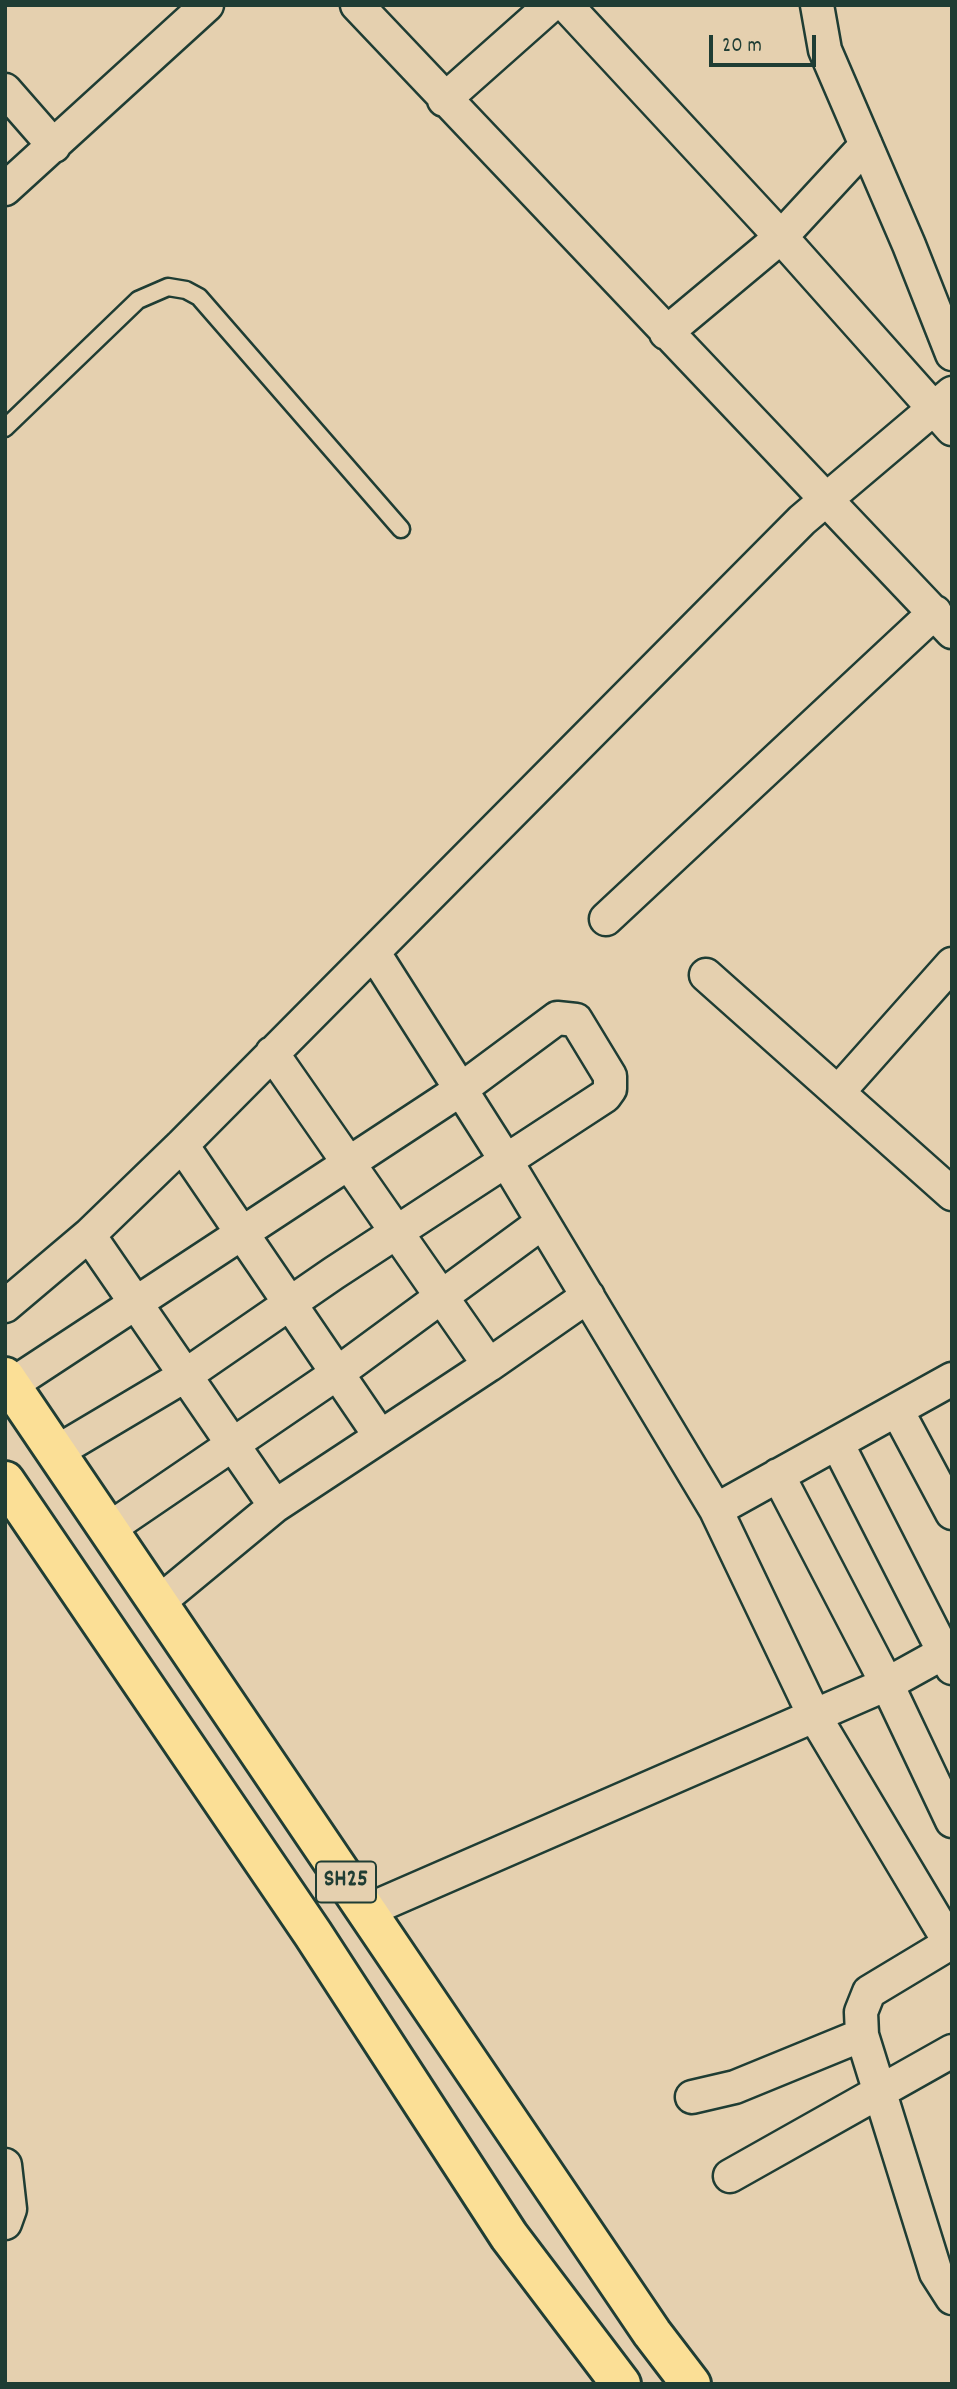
<!DOCTYPE html>
<style>
body{margin:0}
#map{position:relative;width:957px;height:2389px;overflow:hidden;background:#e5d0af;font-family:Dekko,sans-serif}
canvas{display:block}
.frame{position:absolute;inset:0;border:7px solid #1f3d34;pointer-events:none}
.scale{position:absolute;left:709px;top:35px;width:107px;height:32px;box-sizing:border-box;border:4px solid #1f3d34;border-top:0;padding-left:9px;font-size:21px;line-height:24px;white-space:nowrap;color:#1f3d34;-webkit-text-stroke:5px #e5d0af;paint-order:stroke}
</style>
<div id="map">
<canvas width="957" height="2389"></canvas>
<div class="frame"></div>
<div class="scale">20 m</div>
</div>
<script>
const g = document.querySelector('canvas').getContext('2d');
g.lineJoin = 'round';
const poly = rows => new Path2D(rows.map(r => 'M' + r).join(''));
function strokePath(path, color, width, dash) { g.strokeStyle = color; g.lineWidth = width; g.lineCap = dash ? 'butt' : 'round'; g.setLineDash(dash || []); g.stroke(path); }
function write(font, color, halo, rows, align = 'center') {
  g.font = font + ' Dekko,sans-serif'; g.lineWidth = 6; g.setLineDash([]); g.textBaseline = 'middle'; g.strokeStyle = halo; g.fillStyle = color; for (const [text, x, y, turn = 0] of rows) {
    g.save(); g.translate(x, y); g.rotate((+turn || 0) * Math.PI / 180); g.textAlign = isNaN(turn) ? turn : align; if (halo) g.strokeText(text, 0, 0); g.fillText(text, 0, 0); g.restore();
  }
}
const lane = poly([
 [5,428,138,300,168,287,186,290,199,297,401,529]
]);
const street = poly([
 [357,5,952,632],
 [566,5,781,237,952,429],
 [817,5,825,50,909,245,952,354],
 [5,90,54,146],
 [444,100,551,5],
 [5,189,207,5],
 [666,333,781,237,866,145],
 [606,919,935,612],
 [374,953,505,1159,716,1510,814,1715,950,1943],
 [706,975,952,1194],
 [272,1053,489,1365],
 [839,1091,952,964],
 [182,1145,380,1436],
 [89,1235,275,1506],
 [5,1306,89,1235,182,1145,802,520,952,393],
 [11,1385,460,1090,557,1018,576,1020,610,1076,610,1089,605,1096,334,1273,186,1375,58,1451],
 [898,1412,952,1513],
 [838,1445,952,1668],
 [778,1475,887,1684,952,1821],
 [716,1510,952,1379],
 [110,1528,339,1372,543,1222],
 [159,1602,275,1506,489,1365,588,1296],
 [366,1911,887,1684,952,1648],
 [952,1942,869,1992,861,2012,862,2035,936,2273,952,2298],
 [692,2097,735,2087,862,2035],
 [5,2165,10,2209,5,2223],
 [730,2176,952,2051]
]);
const primary = poly([
 [5,1377,652,2333,691,2384],
 [5,1481,313,1934,509,2236,621,2384]
]);
const shields = [
 [346,1882,60]
];
const shieldNames = [
 ["SH25",346,1882]
];
strokePath(lane, '#1f3d34', 21);
strokePath(street, '#1f3d34', 37);
strokePath(primary, '#1f3d34', 44);
strokePath(lane, '#e5d0af', 16);
strokePath(street, '#e5d0af', 32);
strokePath(primary, '#fbdf96', 38);
for (const [x, y, w] of shields) { const box = new Path2D(); box.roundRect(x - w / 2, y - 20.5, w, 41, 5); g.fillStyle = '#e5d0af'; g.fill(box); strokePath(box, '#1f3d34', 2); }
write('bold 24px', '#1f3d34', null, shieldNames);
</script>
